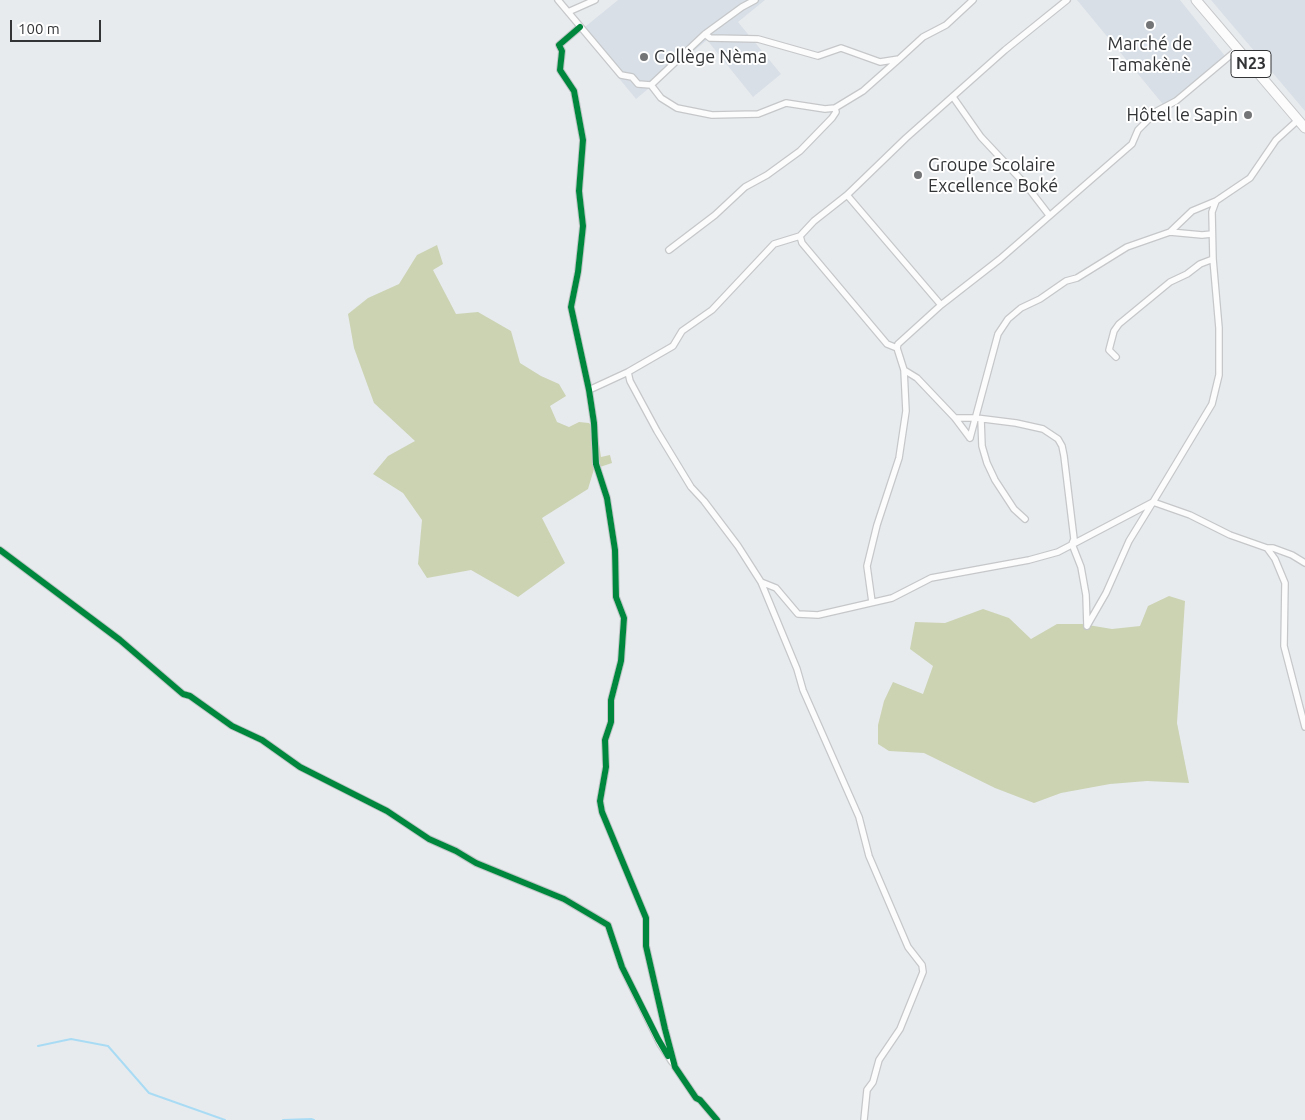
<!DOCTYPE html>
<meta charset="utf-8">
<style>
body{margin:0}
#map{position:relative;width:1305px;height:1120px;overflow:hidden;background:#e8ebee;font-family:Ubuntu,sans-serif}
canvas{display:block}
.scale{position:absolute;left:10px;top:20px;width:91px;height:22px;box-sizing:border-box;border:2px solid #323436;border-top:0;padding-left:6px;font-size:15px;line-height:18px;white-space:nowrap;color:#323436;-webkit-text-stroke:4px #fff;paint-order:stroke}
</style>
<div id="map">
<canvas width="1305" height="1120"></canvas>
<div class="scale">100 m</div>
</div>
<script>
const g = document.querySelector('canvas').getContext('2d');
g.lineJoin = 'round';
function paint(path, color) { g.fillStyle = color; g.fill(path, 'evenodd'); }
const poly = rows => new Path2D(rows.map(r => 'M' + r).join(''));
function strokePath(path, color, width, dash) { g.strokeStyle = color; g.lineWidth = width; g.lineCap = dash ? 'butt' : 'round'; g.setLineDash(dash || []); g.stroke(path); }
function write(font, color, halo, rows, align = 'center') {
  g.font = font + ' Ubuntu,sans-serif'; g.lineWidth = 4; g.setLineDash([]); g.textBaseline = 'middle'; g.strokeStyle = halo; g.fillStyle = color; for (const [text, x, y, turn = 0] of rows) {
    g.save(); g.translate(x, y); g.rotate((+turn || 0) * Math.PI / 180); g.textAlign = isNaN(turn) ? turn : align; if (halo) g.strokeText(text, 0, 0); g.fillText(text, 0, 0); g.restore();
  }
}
const built = poly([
 [618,0,765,0,738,22,781,74,753,97,707,40,636,99,580,31],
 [1077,0,1180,0,1225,56,1166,108],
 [1211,0,1305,0,1305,111]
]);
const forest = poly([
 [437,245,443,264,433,270,456,314,478,312,511,331,520,363,541,376,559,384,566,396,550,406,557,422,569,427,579,422,589,423,597,431,601,457,610,455,612,463,594,469,588,489,542,518,565,563,518,597,471,570,427,578,418,564,422,520,403,493,373,474,388,456,415,441,374,403,354,348,348,314,368,298,399,284,417,255],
 [1169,596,1185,601,1177,723,1189,783,1147,781,1110,784,1061,793,1034,803,995,788,924,753,889,751,878,744,878,725,884,701,893,682,923,694,933,666,910,649,915,622,945,623,983,609,1009,618,1031,639,1057,624,1082,624,1112,629,1140,626,1148,606]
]);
const stream = poly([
 [38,1046,71,1039,108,1046,149,1093,225,1120],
 [283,1120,311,1119,314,1120]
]);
const minor = poly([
 [558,0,621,75,632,77,638,84,651,85,705,34,742,7,755,0],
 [568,12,595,0],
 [580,27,559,45,562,51,560,70,574,91,583,140,579,191,583,226,578,272,571,307,589,390,594,423,596,464,607,498,615,550,616,597,624,618,621,661,611,700,611,722,605,740,606,767,600,801,602,812,646,918,646,946,665,1029,675,1067,696,1098,700,1100,717,1120],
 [705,34,710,38,758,39,818,56,841,48,880,62,899,59,923,37,946,25,973,0],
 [651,85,661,98,677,108,712,115,758,114,786,103,825,109,835,108,863,91,899,59],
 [953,97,981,137,1026,185,1049,215],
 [847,195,941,305],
 [1170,232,1192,211,1216,201],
 [800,236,802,243,887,344,897,348],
 [669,250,715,215,745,187,767,175,800,151,832,118,836,112,835,108],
 [1116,357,1109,350,1114,331,1119,324,1170,282,1187,274,1200,264,1213,259],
 [904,370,917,378,955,418,970,438],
 [628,372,630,381,657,431,691,487,704,501,738,546,761,582,797,669,803,690,859,817,869,856,908,947,922,965,923,972,900,1029,879,1060,873,1082,867,1090,864,1120],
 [589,390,628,372,673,346,682,331,712,310,774,244,800,236,814,221,847,195,906,138,1005,50,1067,0],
 [955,418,976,418,1016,423,1043,429,1058,439,1062,446,1064,456,1074,539,1072,544,1081,567,1086,595,1087,626],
 [981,419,982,446,987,463,995,480,1014,509,1025,519],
 [970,438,998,334,1008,319,1021,308,1040,299,1066,281,1077,278,1127,247,1170,232,1202,235,1212,234],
 [1267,548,1273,548,1292,555,1305,563],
 [0,550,120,640,183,694,190,696,232,726,262,740,300,767,387,811,429,839,456,851,476,863,564,899,608,925,622,967,660,1044,672,1062],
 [761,582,776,588,798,614,818,615,892,598,931,578,1029,560,1058,552,1153,502,1212,404,1219,375,1219,328,1213,259,1212,212,1216,201,1250,178,1276,140,1298,120],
 [872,602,867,566,877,525,899,458,906,411,904,370,897,348,898,344,941,305,1000,259,1132,144,1138,130,1157,111,1176,101,1238,49],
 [1087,626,1106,593,1129,541,1153,502,1190,515,1230,535,1267,548,1275,559,1285,583,1284,646,1305,727]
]);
const trunk = poly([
 [1196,0,1305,128]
]);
const cycleway = poly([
 [580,27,559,45,562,51,560,70,574,91,583,140,579,191,583,226,578,272,571,307,589,390,594,423,596,464,607,498,615,550,616,597,624,618,621,661,611,700,611,722,605,740,606,767,600,801,602,812,646,918,646,946,665,1029,675,1067,696,1098,700,1100,717,1120],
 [0,550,120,640,183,694,190,696,232,726,262,740,300,767,387,811,429,839,456,851,476,863,564,899,608,925,622,967,658,1039,668,1056]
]);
const markers = [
 [1150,25,5,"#727476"],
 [644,57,5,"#727476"],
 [1248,115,5,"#727476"],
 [918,175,5,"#727476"]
];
const shields = [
 [1251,64,40]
];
const shieldNames = [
 ["N23",1251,64]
];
const poiNames = [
 ["Marché de",1150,44,"center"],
 ["Tamakènè",1150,65,"center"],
 ["Collège Nèma",654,57],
 ["Hôtel le Sapin",1238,115,"right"],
 ["Groupe Scolaire",928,165],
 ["Excellence Boké",928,186]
];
paint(built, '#d8dfe7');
paint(forest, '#cbd3b3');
strokePath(stream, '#a9dcf4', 2);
strokePath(minor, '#c5c7c9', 8);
strokePath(trunk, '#c5c7c9', 11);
strokePath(minor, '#fcfcfc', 5.5);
strokePath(trunk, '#fcfcfc', 9);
strokePath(cycleway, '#00873e', 6);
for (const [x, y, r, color] of markers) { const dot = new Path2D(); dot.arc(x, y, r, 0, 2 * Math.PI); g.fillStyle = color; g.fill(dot); strokePath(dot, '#fff', 2); }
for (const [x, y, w] of shields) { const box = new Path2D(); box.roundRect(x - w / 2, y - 13.5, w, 27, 4); g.fillStyle = '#fff'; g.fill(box); strokePath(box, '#323436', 1); }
write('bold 16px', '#323436', null, shieldNames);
write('18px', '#323436', '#fff', poiNames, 'left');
</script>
